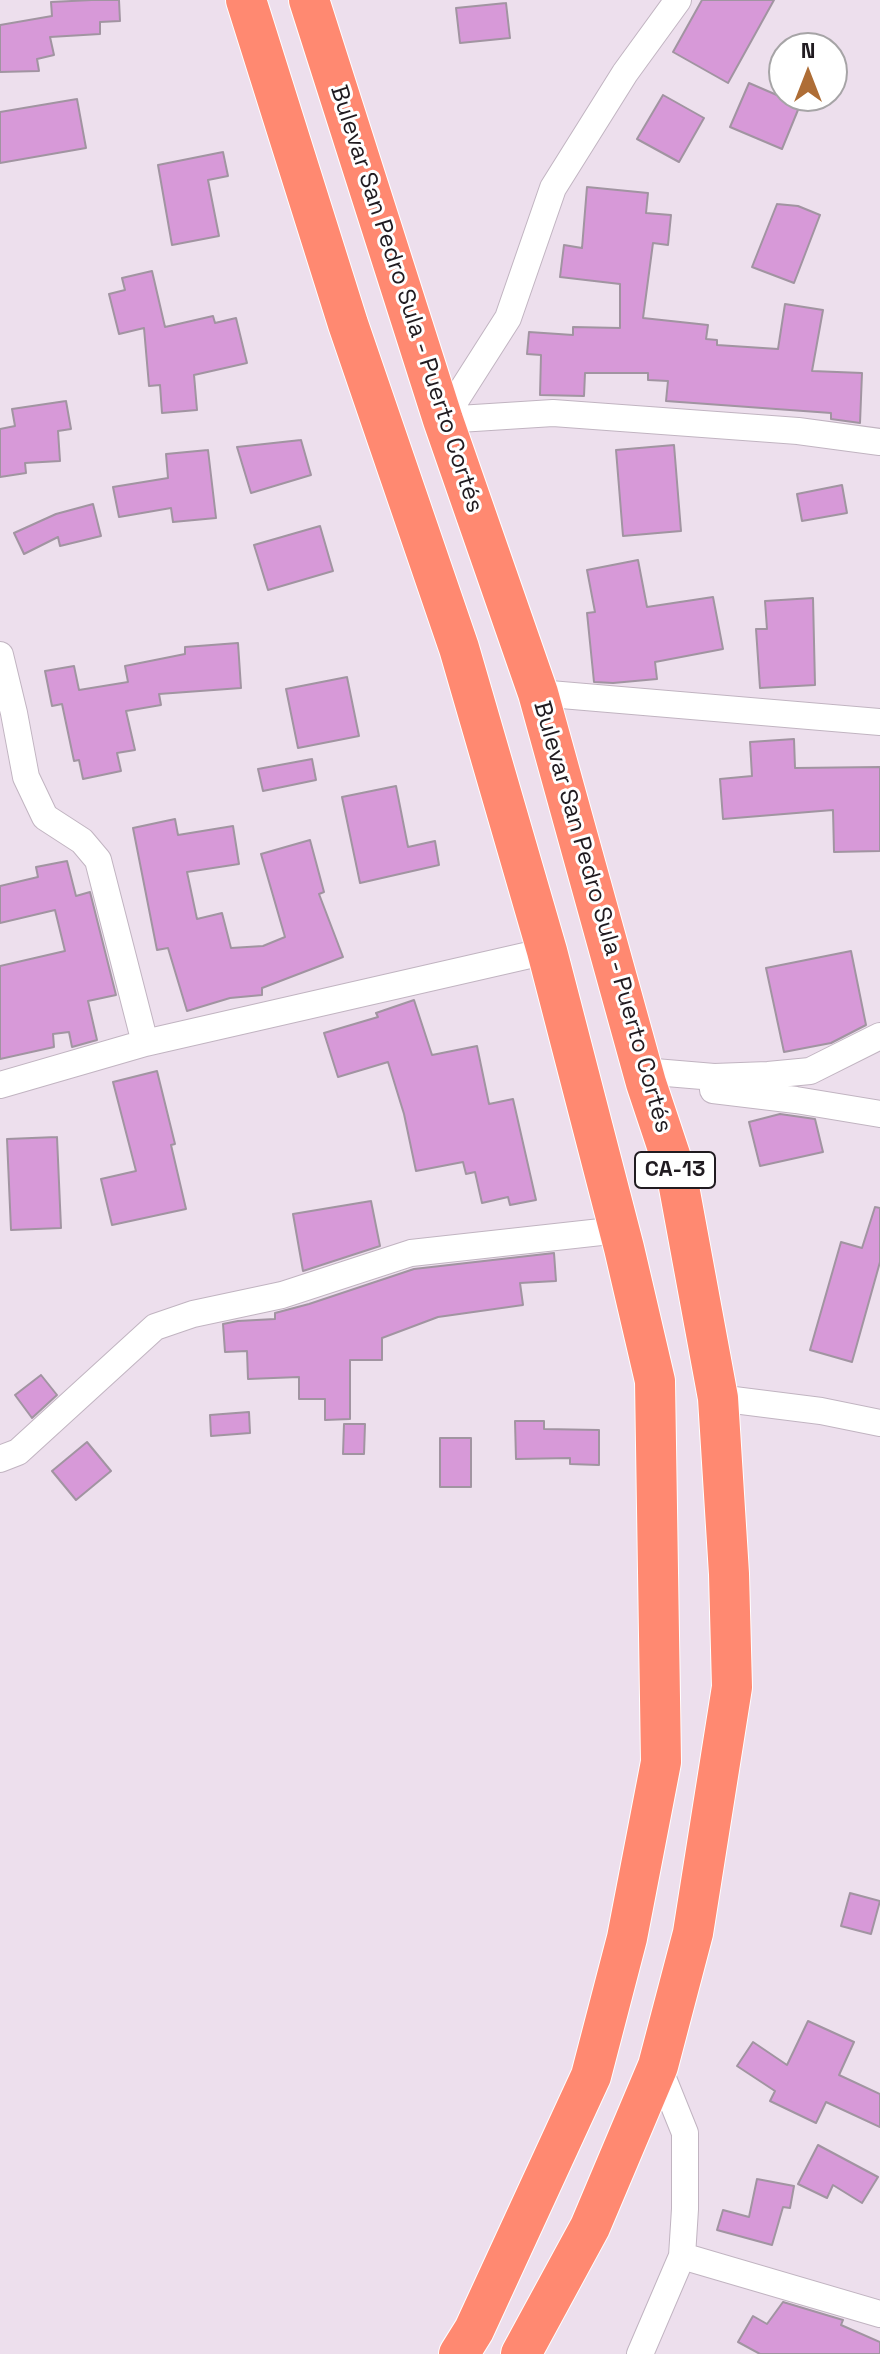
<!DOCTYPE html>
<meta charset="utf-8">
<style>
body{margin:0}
#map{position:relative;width:880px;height:2354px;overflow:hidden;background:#eddfed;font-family:"Space Grotesk",sans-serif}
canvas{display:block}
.north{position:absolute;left:768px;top:32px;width:80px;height:80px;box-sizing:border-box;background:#fff;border:2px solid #a6a4a6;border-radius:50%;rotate:0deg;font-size:22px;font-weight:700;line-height:32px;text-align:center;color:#201b20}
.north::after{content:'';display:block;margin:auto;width:28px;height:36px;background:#ae6d36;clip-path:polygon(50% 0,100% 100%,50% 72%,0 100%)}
</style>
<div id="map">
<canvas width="880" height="2354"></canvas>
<div class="north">N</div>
</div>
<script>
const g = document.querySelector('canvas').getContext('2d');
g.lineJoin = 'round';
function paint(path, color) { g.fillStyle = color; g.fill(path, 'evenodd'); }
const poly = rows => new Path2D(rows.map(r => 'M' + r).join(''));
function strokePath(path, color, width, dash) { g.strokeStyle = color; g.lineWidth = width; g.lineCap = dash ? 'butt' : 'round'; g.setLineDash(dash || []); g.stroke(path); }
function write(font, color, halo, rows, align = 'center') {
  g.font = font + ' "Space Grotesk",sans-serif'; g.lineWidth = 6; g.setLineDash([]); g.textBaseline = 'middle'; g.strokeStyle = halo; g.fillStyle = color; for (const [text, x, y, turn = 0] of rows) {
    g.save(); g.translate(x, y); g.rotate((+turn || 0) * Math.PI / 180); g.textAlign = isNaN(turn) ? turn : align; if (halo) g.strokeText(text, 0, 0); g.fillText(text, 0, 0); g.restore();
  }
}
const building = poly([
 [92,0,119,0,120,21,100,22,100,34,50,37,54,55,37,59,39,71,0,72,0,25,52,16,51,2,92,0],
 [702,0,774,0,728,83,673,52,702,0],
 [506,3,510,38,460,43,456,8,506,3],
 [749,83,800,105,782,149,730,127,749,83],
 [663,95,704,118,679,162,637,139,663,95],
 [77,99,86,148,0,163,0,112,77,99],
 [223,152,228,176,208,180,219,236,172,245,158,165,223,152],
 [587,187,648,193,646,213,671,215,668,245,653,243,643,318,708,325,706,339,717,340,717,345,778,349,785,304,823,310,812,371,862,373,860,423,831,419,831,413,666,401,668,381,648,380,648,373,585,373,584,396,540,395,541,355,527,354,529,332,573,335,573,327,620,328,620,284,560,277,564,245,582,248,587,187],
 [777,204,798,206,820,215,794,283,752,267,777,204],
 [152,271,165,327,213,316,215,323,236,318,247,363,194,375,197,410,162,413,160,385,149,386,144,328,119,334,109,294,125,290,122,278,152,271],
 [66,401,71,429,58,431,60,461,25,463,26,473,0,477,0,429,15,426,12,409,66,401],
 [301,440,311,475,251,493,237,447,301,440],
 [674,445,681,531,623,536,616,450,674,445],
 [208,450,216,518,173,522,171,508,119,517,113,487,168,478,166,454,208,450],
 [842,485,847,513,802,521,797,494,842,485],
 [93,504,101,536,60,546,58,537,24,554,14,533,56,514,93,504],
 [320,526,333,571,268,590,254,545,320,526],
 [638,560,647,607,713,597,723,649,655,662,657,679,613,683,594,682,587,613,595,612,587,570,638,560],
 [813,598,815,685,760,688,756,629,767,629,765,601,813,598],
 [238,643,241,688,159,694,161,705,126,711,135,750,117,753,121,771,83,779,79,760,74,761,62,704,52,706,45,671,74,666,79,690,128,682,125,666,185,654,185,647,238,643],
 [347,677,359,736,298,748,286,689,347,677],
 [794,739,795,768,880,767,880,851,834,852,833,810,723,819,720,779,752,776,750,742,794,739],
 [312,759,316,780,263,791,258,769,312,759],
 [396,786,408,847,435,841,439,865,360,883,342,797,396,786],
 [175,819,178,835,233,826,239,864,187,872,197,919,222,913,231,948,263,946,285,937,261,854,310,840,324,892,319,894,343,957,262,988,262,995,230,998,187,1011,168,948,157,950,133,828,175,819],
 [67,861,76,896,90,892,116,995,88,1001,97,1040,72,1047,69,1032,53,1034,54,1047,0,1059,0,966,65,951,55,910,0,923,0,886,38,877,36,867,67,861],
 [851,951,866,1025,831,1043,784,1052,766,968,851,951],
 [414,1000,432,1055,477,1046,489,1104,513,1099,536,1200,510,1205,508,1197,482,1203,475,1172,466,1174,463,1162,416,1171,404,1114,388,1062,338,1077,324,1033,378,1017,376,1013,414,1000],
 [157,1071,175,1144,171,1145,186,1209,112,1225,101,1179,136,1171,113,1082,157,1071],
 [780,1114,815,1119,823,1152,760,1166,749,1122,780,1114],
 [57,1137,61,1228,11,1230,7,1139,57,1137],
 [371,1201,380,1246,303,1271,293,1214,371,1201],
 [875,1207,880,1208,880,1262,852,1362,810,1350,841,1242,862,1248,875,1207],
 [554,1253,556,1281,520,1283,523,1305,438,1317,382,1338,382,1360,350,1360,350,1419,325,1420,325,1399,299,1399,299,1377,248,1379,247,1351,225,1352,223,1324,238,1321,275,1319,275,1313,309,1304,414,1269,554,1253],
 [41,1375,57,1395,32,1418,15,1395,41,1375],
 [249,1412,250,1433,211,1436,210,1415,249,1412],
 [515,1421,544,1421,544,1429,599,1430,599,1465,570,1464,570,1458,516,1459,515,1421],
 [344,1424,365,1424,364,1454,343,1454,344,1424],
 [440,1438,471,1438,471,1487,440,1487,440,1438],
 [87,1442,111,1471,76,1500,52,1471,87,1442],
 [850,1893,880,1901,871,1934,841,1926,850,1893],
 [808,2021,854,2042,839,2075,880,2094,880,2127,826,2102,816,2123,770,2101,775,2091,737,2066,753,2042,787,2065,808,2021],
 [818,2145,878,2177,862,2203,833,2185,827,2198,798,2184,818,2145],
 [757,2179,794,2186,790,2208,783,2207,772,2245,717,2230,723,2210,749,2217,757,2179],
 [783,2302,843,2320,841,2325,880,2342,880,2354,760,2354,738,2342,753,2316,767,2324,783,2302]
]);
const minor = poly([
 [443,420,508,318,553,188,625,73,678,0],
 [443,420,553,413,798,431,880,442],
 [0,655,14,713,26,777,45,817,82,841,98,860,145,1043],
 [538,693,880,722],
 [643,1071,714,1077,768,1075,810,1071,880,1036],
 [0,1085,145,1043,547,951],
 [713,1090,796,1100,880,1114],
 [718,1398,821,1411,880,1423],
 [0,1459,18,1452,155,1327,193,1314,282,1295,411,1253,619,1230],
 [682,2256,880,2314],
 [640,2354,682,2256,685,2209,685,2133,658,2066]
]);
const highway = poly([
 [246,0,348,324,459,648,547,951,624,1248,655,1381,661,1762,627,1938,591,2076,474,2330,459,2354],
 [309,0,443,420,538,693,646,1083,677,1176,718,1398,729,1574,732,1687,693,1933,658,2066,590,2227,521,2354]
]);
const shields = [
 [675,1170,80]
];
const shieldNames = [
 ["CA-13",675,1170]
];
const streetNames = [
 ["Bulevar San Pedro Sula - Puerto Cortés",406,299,72],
 ["Bulevar San Pedro Sula - Puerto Cortés",602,917,74]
];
paint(building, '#d799d8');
strokePath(building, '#a194a1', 2);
strokePath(minor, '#c1b4c1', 28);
strokePath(highway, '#fff', 42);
strokePath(minor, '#fff', 26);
strokePath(highway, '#ff8971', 40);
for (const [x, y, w] of shields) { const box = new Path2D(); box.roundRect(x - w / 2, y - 18, w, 36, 6); g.fillStyle = '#fff'; g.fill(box); strokePath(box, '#201b20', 2); }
write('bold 22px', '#201b20', null, shieldNames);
write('24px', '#201b20', '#fff', streetNames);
</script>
